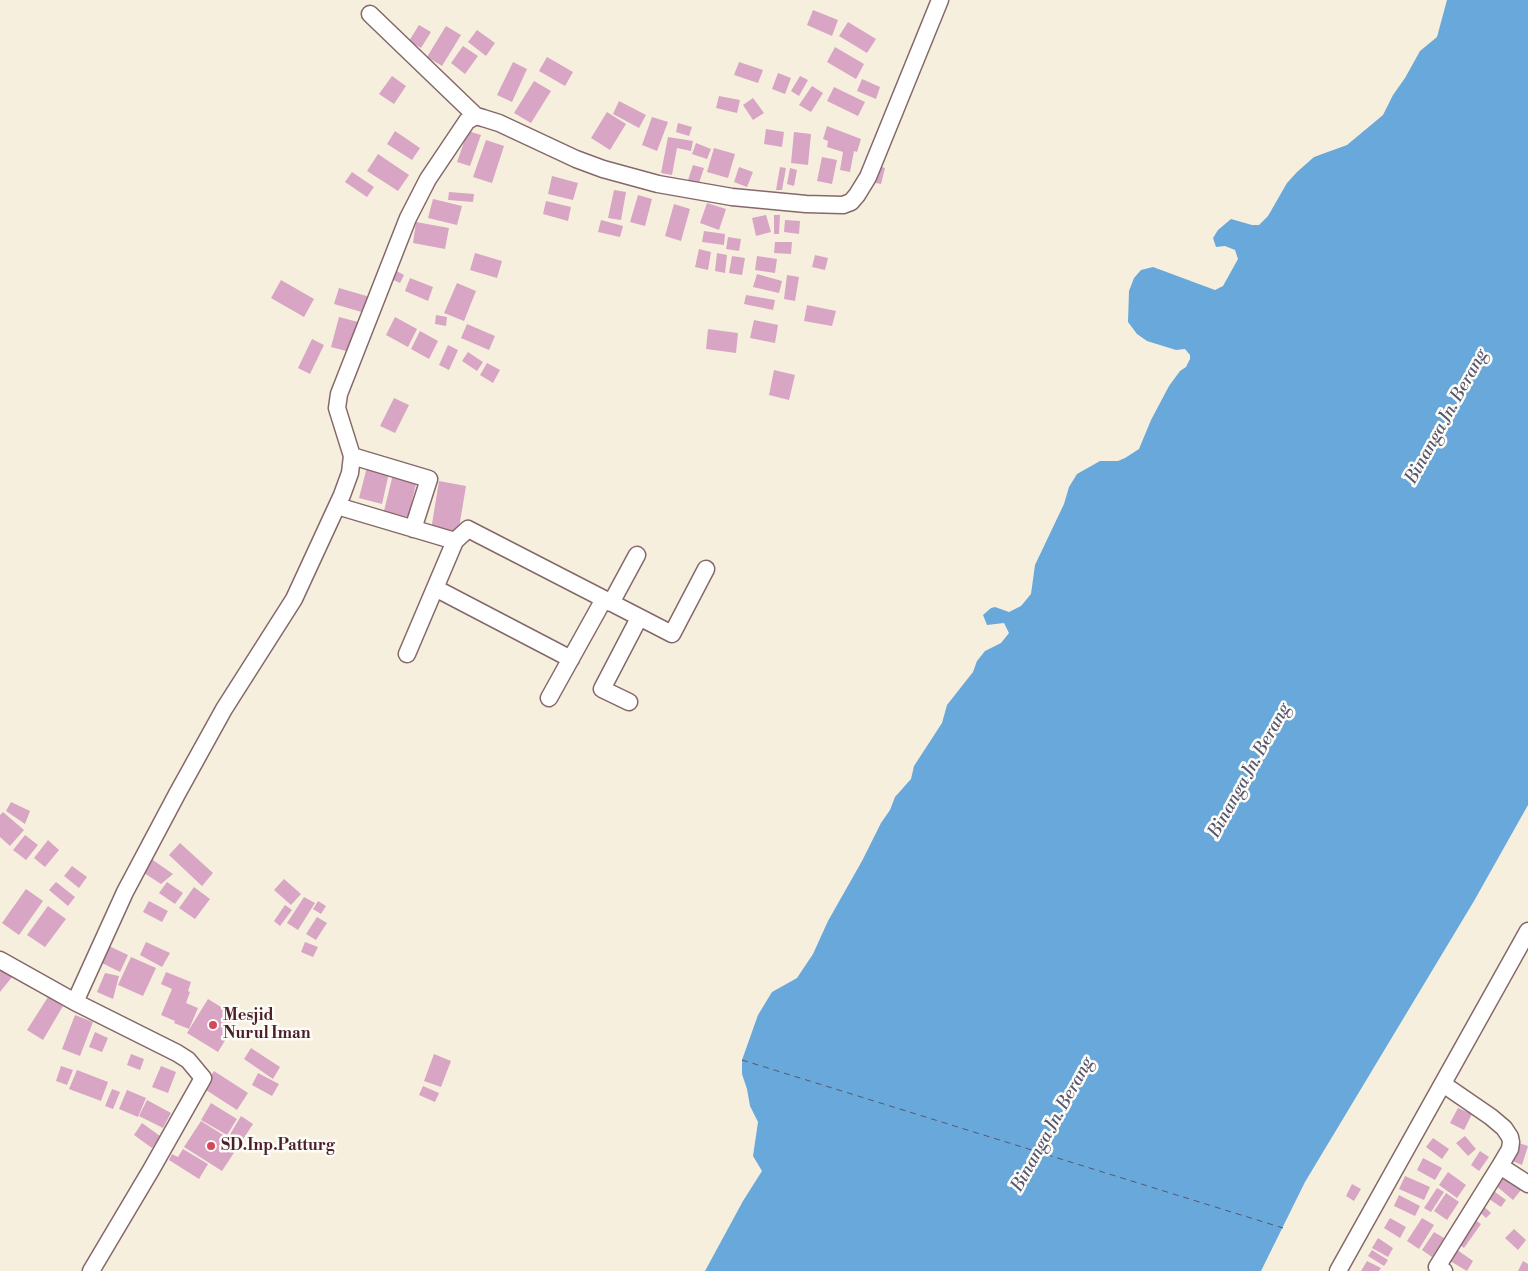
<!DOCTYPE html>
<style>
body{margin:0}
canvas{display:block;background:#f6efde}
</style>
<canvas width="1528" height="1271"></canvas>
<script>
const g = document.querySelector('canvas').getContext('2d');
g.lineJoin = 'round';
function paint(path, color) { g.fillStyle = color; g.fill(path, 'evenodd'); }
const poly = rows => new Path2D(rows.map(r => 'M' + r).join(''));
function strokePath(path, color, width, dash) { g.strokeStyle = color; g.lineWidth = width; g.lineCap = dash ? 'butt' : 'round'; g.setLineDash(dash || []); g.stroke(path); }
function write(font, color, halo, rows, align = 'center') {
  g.font = font + ' "Libre Bodoni",serif'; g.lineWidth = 5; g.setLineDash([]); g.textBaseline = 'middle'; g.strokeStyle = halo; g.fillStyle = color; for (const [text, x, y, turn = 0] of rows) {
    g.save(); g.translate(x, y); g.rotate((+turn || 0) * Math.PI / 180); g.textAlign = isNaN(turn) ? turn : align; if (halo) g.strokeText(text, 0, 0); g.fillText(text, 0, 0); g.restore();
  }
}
const water = poly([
 [1447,0,1528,0,1528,805,1474,901,1305,1182,1261,1271,705,1271,743,1201,762,1171,753,1156,758,1122,750,1106,747,1089,742,1074,742,1060,758,1015,772,992,797,978,813,954,828,921,862,861,881,823,890,810,895,797,911,779,914,766,942,723,947,705,973,672,977,661,985,651,1001,643,1009,633,1004,623,987,625,983,615,991,608,995,607,1009,612,1021,606,1031,594,1035,565,1064,504,1069,487,1077,474,1100,461,1118,461,1125,458,1139,449,1151,420,1169,386,1180,371,1186,367,1190,359,1190,355,1185,349,1176,350,1147,341,1137,334,1128,322,1129,291,1134,278,1141,270,1153,267,1215,290,1223,286,1238,259,1235,250,1225,246,1216,247,1213,238,1218,230,1231,219,1252,225,1259,225,1268,216,1287,183,1297,172,1314,157,1347,145,1383,115,1393,95,1405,78,1420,51,1437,37]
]);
const ferry = poly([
 [742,1060,1283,1228]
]);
const building = poly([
 [813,10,838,20,832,36,807,25],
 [848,22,876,39,867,53,839,36],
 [419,25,431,32,421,48,409,41],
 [446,26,461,35,442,66,427,57],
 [477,30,495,43,486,56,468,42],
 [463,46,478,56,465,74,451,63],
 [835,47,864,64,856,79,827,62],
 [547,57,573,72,565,86,539,71],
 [513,62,527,69,512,102,497,95],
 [739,62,763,70,758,83,734,75],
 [778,73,791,78,785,94,772,89],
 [392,76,406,86,394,104,379,94],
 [800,76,808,80,799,96,791,91],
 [862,79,880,87,876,99,857,91],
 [534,81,551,91,531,123,514,113],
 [812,86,823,93,811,112,799,105],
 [834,87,865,102,858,116,827,101],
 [719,96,740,100,737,113,716,108],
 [753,98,764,113,753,120,743,105],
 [619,101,646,115,639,128,613,114],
 [607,112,626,124,610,150,591,138],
 [652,117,668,122,657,151,642,145],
 [678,123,692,127,689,136,676,132],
 [827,126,861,139,857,152,854,151,850,172,840,170,843,152,827,147,828,141,823,139],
 [766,129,784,132,782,147,764,144],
 [395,131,420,148,412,160,387,144],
 [468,131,481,135,470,166,457,162],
 [794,132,811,134,808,165,791,163],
 [668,137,693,141,691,151,677,148,672,175,661,173],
 [486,140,504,146,492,183,473,177],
 [696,143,711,149,707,159,692,154],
 [714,148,735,154,728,178,707,172],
 [378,154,409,175,398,191,367,171],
 [822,157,837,160,832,184,817,181],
 [693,165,704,168,699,183,688,180],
 [875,165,885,168,881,184,871,182],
 [739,167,753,172,747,187,734,182],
 [780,167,786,168,782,190,776,190],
 [790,168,797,170,794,186,787,184],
 [352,172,374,187,367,197,345,182],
 [552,176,578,183,573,200,548,194],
 [614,190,626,192,621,220,608,218],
 [449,192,474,194,473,202,448,200],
 [638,195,652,199,645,226,630,222],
 [433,199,462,206,457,225,428,218],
 [546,201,571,207,568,221,543,214],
 [707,203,726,209,719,230,700,223],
 [674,204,690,209,681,241,665,236],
 [766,215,771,232,756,236,752,218],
 [774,215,780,215,779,234,774,234],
 [601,220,623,226,620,237,598,232],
 [785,220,800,221,799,234,784,232],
 [416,222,449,228,445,249,413,243],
 [704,231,725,234,724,245,702,242],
 [728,237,741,239,739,251,726,249],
 [775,242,792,242,791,254,774,253],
 [699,249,711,252,708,270,695,267],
 [475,253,502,261,497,278,470,270],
 [717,253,727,255,725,273,715,271],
 [815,255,828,258,825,270,812,267],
 [732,256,745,258,742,275,729,273],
 [757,256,777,259,775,273,755,270],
 [393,269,404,275,400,283,389,278],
 [757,274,782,281,779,293,753,287],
 [787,275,799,277,795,301,784,299],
 [410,278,433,287,428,301,405,291],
 [281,280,314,299,304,317,271,298],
 [457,283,476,291,464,321,444,313],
 [339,288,370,297,365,313,334,304],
 [746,295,775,300,773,310,744,304],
 [807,305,836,311,832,326,804,321],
 [436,315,447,317,446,326,435,324],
 [339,317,358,322,350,352,331,347],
 [395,317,417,329,408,347,386,335],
 [754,320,778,325,775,343,750,338],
 [467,324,495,336,489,350,461,338],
 [708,329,738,333,736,353,706,349],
 [420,331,438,341,429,359,411,349],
 [312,339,324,345,310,374,298,368],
 [448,345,458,350,449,370,439,365],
 [468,352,483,362,477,371,462,361],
 [487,363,500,370,493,383,480,375],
 [774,370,795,375,789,400,769,395],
 [394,398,409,405,395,433,380,426],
 [367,467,389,473,382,504,359,498],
 [393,474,417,480,408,517,384,511],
 [439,481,466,486,458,534,431,530],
 [11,802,30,811,25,824,6,811],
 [3,812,24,830,10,846,0,837,0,815],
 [25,835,38,845,26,860,13,850],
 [48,840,59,850,45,867,34,858],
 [180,843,213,873,202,886,169,855],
 [150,858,173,874,161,884,144,873],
 [72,866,87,877,79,888,64,876],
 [284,879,301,894,291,905,274,890],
 [56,882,75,897,68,906,49,890],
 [167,882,183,893,175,904,159,893],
 [194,887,210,899,195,919,179,908],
 [26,889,43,901,19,935,2,923],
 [304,897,315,903,298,930,287,923],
 [149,901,168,911,162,922,143,912],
 [318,901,326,906,321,914,313,909],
 [285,905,292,910,280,926,274,921],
 [48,906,66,919,45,947,27,935],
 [317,917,327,923,316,940,306,934],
 [146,942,170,953,162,967,140,955],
 [305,942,318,947,313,957,301,952],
 [109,946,128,955,120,972,102,963],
 [131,957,156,968,143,996,118,985],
 [0,968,12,977,0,992],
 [166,972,191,982,188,991,190,992,186,1003,198,1008,189,1029,174,1023,175,1021,161,1015,172,989,161,984],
 [105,973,119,976,113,999,97,992],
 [48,997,63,1006,43,1040,27,1030],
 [208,999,239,1018,218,1052,187,1033],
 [75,1015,93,1022,80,1056,62,1049],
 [95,1032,108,1038,102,1052,89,1047],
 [251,1048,280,1067,273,1079,244,1059],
 [131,1054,144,1059,140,1070,127,1065],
 [434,1054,451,1061,441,1087,424,1081],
 [61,1066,73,1070,67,1085,56,1081],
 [161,1066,176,1072,168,1093,152,1087],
 [77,1070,108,1082,101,1101,69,1089],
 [214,1071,248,1093,237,1110,203,1088],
 [258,1073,279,1084,272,1096,252,1085],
 [423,1086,439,1093,435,1102,419,1095],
 [112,1089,120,1092,113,1109,105,1106],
 [127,1090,146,1098,138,1117,119,1109],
 [147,1100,171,1113,163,1128,139,1116],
 [211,1103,237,1119,227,1135,201,1120],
 [1458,1108,1472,1114,1464,1130,1450,1123],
 [241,1116,253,1124,240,1144,229,1136],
 [201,1121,239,1145,222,1171,184,1147],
 [142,1123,160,1136,152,1148,134,1135],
 [1465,1136,1476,1149,1468,1156,1456,1143],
 [1433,1138,1449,1149,1442,1159,1426,1147],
 [1519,1143,1528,1146,1522,1165,1512,1161],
 [183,1149,208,1164,199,1179,169,1160,172,1154,178,1157],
 [1480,1151,1489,1157,1479,1171,1471,1165],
 [1423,1158,1442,1168,1435,1180,1417,1170],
 [1448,1172,1466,1185,1457,1198,1439,1185],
 [1405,1176,1430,1187,1424,1200,1399,1189],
 [1503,1176,1521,1190,1513,1200,1495,1185],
 [1352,1184,1361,1189,1354,1201,1346,1196],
 [1437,1188,1444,1192,1431,1212,1424,1208],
 [1491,1189,1506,1200,1501,1207,1486,1197],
 [1446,1193,1459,1202,1447,1220,1434,1211],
 [1399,1195,1420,1206,1415,1216,1394,1206],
 [1479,1202,1491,1213,1486,1218,1474,1207],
 [1471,1217,1481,1224,1464,1248,1454,1241],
 [1390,1218,1406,1227,1400,1238,1384,1228],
 [1422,1218,1434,1225,1419,1249,1407,1241],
 [1514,1229,1526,1240,1518,1250,1505,1238],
 [1434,1232,1444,1238,1432,1257,1422,1250],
 [1378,1238,1393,1248,1388,1257,1372,1248],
 [1453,1247,1473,1261,1467,1271,1445,1258],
 [1372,1250,1388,1260,1384,1266,1368,1256],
 [1367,1261,1381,1268,1379,1271,1361,1271],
 [1523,1261,1528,1264,1528,1271,1518,1271]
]);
const minor = poly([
 [370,14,476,116],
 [352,456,429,479,413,529],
 [337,506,455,541,468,529,672,634,706,569],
 [435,588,571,659],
 [611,603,637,555],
 [407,654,455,541],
 [549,698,604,599],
 [629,702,602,689,639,618],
 [0,960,75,1002,177,1053,188,1060,203,1078,151,1170,91,1271],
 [75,1002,125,892,177,794,224,709,294,599,342,495,350,473,352,456,337,408,339,394,408,218,428,179,467,121,476,116,483,118,499,123,576,159,603,169,658,184,732,197,806,204,843,205,851,202,857,195,868,177,940,0],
 [1443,1084,1491,1117,1504,1128,1510,1137,1511,1142,1510,1149,1500,1166,1528,1184],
 [1338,1271,1528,931],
 [1444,1271,1437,1267,1500,1166]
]);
const markers = [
 [213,1025,5,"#d1495b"],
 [211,1146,5,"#d1495b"]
];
const poiNames = [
 ["Mesjid",223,1016],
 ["Nurul Iman",223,1034],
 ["SD.Inp.Patturg",221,1146]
];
const waterNames = [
 ["Binanga Jn. Berang",1447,417,-61],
 ["Binanga Jn. Berang",1250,771,-61],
 ["Binanga Jn. Berang",1053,1125,-61]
];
paint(water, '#68a8db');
strokePath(ferry, '#565671', 1, [6, 5]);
paint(building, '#d8a5c5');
strokePath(minor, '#86686a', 19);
strokePath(minor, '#fff', 16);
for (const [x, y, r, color] of markers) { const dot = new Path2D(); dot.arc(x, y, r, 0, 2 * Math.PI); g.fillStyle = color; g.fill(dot); strokePath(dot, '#fdfcf7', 2); }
write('bold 16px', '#4a1f2b', '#fdfcf7', poiNames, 'left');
write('italic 18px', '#565671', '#fdfcf7', waterNames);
</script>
